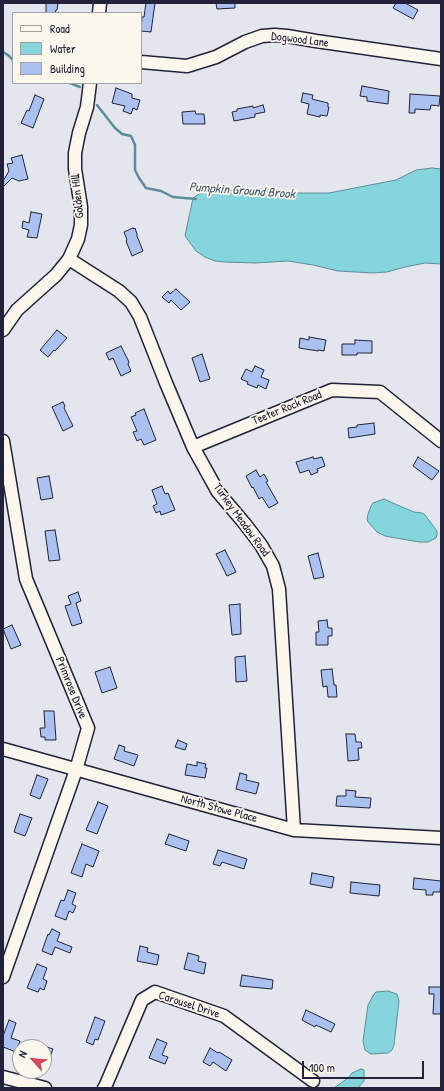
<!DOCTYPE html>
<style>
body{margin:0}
#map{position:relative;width:444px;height:1091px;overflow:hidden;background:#e3e7ed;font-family:"Patrick Hand",sans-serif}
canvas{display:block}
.frame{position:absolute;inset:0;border:4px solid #22223b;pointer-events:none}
.legend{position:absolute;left:12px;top:12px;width:130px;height:72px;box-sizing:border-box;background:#fbf7ec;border:1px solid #a4a2a5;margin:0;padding:5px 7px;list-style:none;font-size:12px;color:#22223b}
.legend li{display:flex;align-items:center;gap:8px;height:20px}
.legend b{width:20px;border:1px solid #a4a2a5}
.north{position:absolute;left:12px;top:1039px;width:40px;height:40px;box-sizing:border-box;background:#fbf7ec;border:1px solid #a4a2a5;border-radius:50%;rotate:297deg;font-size:11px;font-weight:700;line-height:16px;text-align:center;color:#22223b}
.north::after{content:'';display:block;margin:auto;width:14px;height:18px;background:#d1495b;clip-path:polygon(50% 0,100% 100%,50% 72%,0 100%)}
.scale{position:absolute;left:302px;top:1061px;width:122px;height:18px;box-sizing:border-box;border:2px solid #22223b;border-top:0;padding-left:5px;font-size:12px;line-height:14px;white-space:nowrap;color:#22223b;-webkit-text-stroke:3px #fbf7ec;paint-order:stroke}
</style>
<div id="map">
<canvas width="444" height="1091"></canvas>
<div class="frame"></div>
<ul class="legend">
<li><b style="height:5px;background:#fbf7ec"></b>Road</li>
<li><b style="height:11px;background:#84d5dc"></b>Water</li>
<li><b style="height:11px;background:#abc2f0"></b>Building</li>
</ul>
<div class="north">N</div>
<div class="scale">100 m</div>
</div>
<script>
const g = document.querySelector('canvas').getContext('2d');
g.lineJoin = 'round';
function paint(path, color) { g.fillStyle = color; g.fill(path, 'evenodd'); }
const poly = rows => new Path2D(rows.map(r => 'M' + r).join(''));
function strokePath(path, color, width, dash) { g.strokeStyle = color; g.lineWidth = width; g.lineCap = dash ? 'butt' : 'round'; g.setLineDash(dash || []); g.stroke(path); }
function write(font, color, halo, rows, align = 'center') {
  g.font = font + ' "Patrick Hand",sans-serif'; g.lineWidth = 3.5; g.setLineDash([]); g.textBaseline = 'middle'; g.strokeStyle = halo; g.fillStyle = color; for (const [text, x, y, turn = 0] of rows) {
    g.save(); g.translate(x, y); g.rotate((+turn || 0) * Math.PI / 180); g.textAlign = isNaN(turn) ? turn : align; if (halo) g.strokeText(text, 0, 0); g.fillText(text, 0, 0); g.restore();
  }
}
const water = poly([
 [432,168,441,169,441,264,425,263,405,267,387,272,373,273,338,271,313,265,288,261,255,263,225,262,215,261,205,257,196,251,185,236,193,198,202,192,223,193,239,188,262,189,296,193,329,193,396,180,416,170,432,168],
 [384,499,395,504,414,512,422,513,425,515,437,531,437,535,436,538,428,542,419,542,385,536,377,532,368,522,367,519,368,514,371,506,373,503,384,499],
 [388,991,397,994,399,1001,394,1045,392,1050,388,1053,371,1054,365,1050,363,1041,368,1005,374,994,376,992,388,991],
 [361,1069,364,1070,364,1081,358,1088,334,1088,348,1078,352,1073,361,1069]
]);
const stream = poly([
 [3,52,8,55,13,60],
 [70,83,80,87],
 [97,105,115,128,122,134,131,136,135,145,135,170,139,178,146,188,161,191,173,197,196,199]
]);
const building = poly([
 [46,3,58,3,57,10,56,10,55,13,46,13,46,3],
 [146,3,155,3,151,32,141,31,142,17,144,17,146,3],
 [216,3,235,3,235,8,217,9,216,3],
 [396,3,405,3,418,10,413,19,393,8,396,3],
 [362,86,389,91,388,104,367,101,367,97,360,96,362,86],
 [116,88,132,94,132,98,140,100,137,110,133,108,131,114,123,111,125,106,112,103,116,88],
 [303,93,313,95,312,99,328,103,328,107,329,107,327,116,320,115,320,117,307,114,309,104,301,102,303,93],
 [410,94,440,96,439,106,431,105,430,110,415,109,415,113,409,113,410,94],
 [35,95,44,99,33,128,21,123,27,110,29,111,35,95],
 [263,105,265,112,255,114,255,117,234,121,232,112,237,111,237,109,253,106,253,108,263,105],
 [195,111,196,114,204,114,205,124,183,124,182,112,195,111],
 [22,155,28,179,19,181,12,178,3,187,3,181,9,171,7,164,13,163,11,158,22,155],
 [31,212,42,214,37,238,27,237,29,230,22,228,23,221,29,223,31,212],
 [133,228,134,229,135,228,137,234,137,236,143,251,132,256,126,241,127,240,124,232,133,228],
 [176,289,190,302,181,310,171,300,169,303,162,297,168,291,170,294,176,289],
 [57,330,67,338,55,351,54,350,48,357,40,350,57,330],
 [309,337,326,340,324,351,318,350,318,351,299,348,300,338,309,340,309,337],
 [355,340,372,341,372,353,357,353,357,355,342,355,342,344,355,344,355,340],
 [121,346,129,362,128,364,131,371,121,376,113,358,109,360,106,353,121,346],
 [202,354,210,379,200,382,192,358,202,354],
 [255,366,264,370,261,377,269,380,266,389,258,385,257,388,247,384,248,382,241,379,246,369,252,372,255,366],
 [63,402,65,406,64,408,73,426,63,431,52,407,63,402],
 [144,409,156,440,144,445,141,439,137,441,133,432,137,431,131,417,136,415,135,413,144,409],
 [374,423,375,434,349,438,348,428,357,427,357,425,374,423],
 [313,457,314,459,322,457,325,466,317,469,318,472,311,475,309,470,300,473,296,462,313,457],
 [418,457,439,471,432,480,413,466,418,457],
 [256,470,260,477,264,474,268,481,266,482,278,503,269,508,262,497,259,499,253,487,252,488,246,476,256,470],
 [49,476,53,498,41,500,37,478,49,476],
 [162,486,165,494,168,493,175,510,161,515,160,511,156,513,153,506,157,504,152,490,162,486],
 [55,530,60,560,49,561,45,531,55,530],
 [225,550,236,572,227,576,216,554,225,550],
 [318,553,324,577,314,579,308,556,318,553],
 [78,592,81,601,76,603,82,623,72,626,65,606,71,604,68,596,78,592],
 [240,604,241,634,232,635,229,605,240,604],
 [327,620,328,628,332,628,332,636,328,636,328,645,316,645,316,632,319,632,318,621,327,620],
 [12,625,21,645,11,649,3,629,12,625],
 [245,656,247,681,236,682,235,657,245,656],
 [110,667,117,688,102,693,95,672,110,667],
 [332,669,334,685,336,685,337,697,328,697,327,686,323,687,321,670,332,669],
 [44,711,54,711,56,740,45,740,45,737,41,737,40,728,45,728,44,711],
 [346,734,355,734,356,742,361,742,362,748,358,748,359,760,348,761,346,734],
 [178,740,187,744,185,750,175,747,178,740],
 [119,745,125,747,124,751,138,755,134,766,114,759,119,745],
 [197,762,206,764,205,768,207,768,205,778,185,775,187,764,197,766,197,762],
 [240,773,247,775,246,780,259,783,256,794,236,789,240,773],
 [37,775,48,779,40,799,30,795,37,775],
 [346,790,356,791,355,797,371,798,370,808,336,806,337,796,346,796,346,790],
 [98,802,108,806,97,834,86,830,98,802],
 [20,814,32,818,25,836,14,832,20,814],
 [169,834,189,841,186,851,165,844,169,834],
 [82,844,99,851,93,867,86,864,82,877,71,873,82,844],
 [218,850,247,859,244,869,222,862,220,866,213,864,218,850],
 [312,873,334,877,332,888,310,884,312,873],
 [414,878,441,881,440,892,433,892,433,895,426,895,426,890,413,889,414,878],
 [351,882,380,885,379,896,350,893,351,882],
 [68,890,76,893,72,904,76,906,73,913,69,911,66,920,55,916,61,900,64,901,68,890],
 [52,929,60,933,57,941,72,947,70,953,55,947,52,955,42,951,48,934,49,935,52,929],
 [140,946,148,948,147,952,159,955,157,965,137,961,140,946],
 [188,953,199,956,198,961,206,963,204,974,184,969,188,953],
 [37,964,47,968,43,979,47,981,44,990,40,988,38,992,27,988,37,964],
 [242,975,273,980,272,989,240,986,242,975],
 [429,987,441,987,441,1014,433,1014,434,994,429,994,429,987],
 [306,1010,335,1024,331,1032,316,1025,315,1027,302,1020,306,1010],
 [95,1017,105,1021,98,1040,95,1039,93,1045,86,1042,95,1017],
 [9,1020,16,1023,11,1038,20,1041,16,1052,3,1047,3,1036,9,1020],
 [157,1039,167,1043,162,1055,168,1057,165,1064,149,1058,157,1039],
 [44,1046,53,1049,49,1060,44,1059,44,1046],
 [210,1048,218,1053,219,1052,232,1060,226,1071,213,1062,210,1066,203,1062,210,1048]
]);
const minor = poly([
 [99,13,100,3],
 [141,62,187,66,216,57,245,42,262,36,275,35,287,36,316,41,441,59],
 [69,259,119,291,131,302,140,317,166,383,193,447,218,492,245,524,261,545,273,566,279,589,294,830],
 [3,330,17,310,56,275,69,259,78,239,81,225,81,207,75,169,75,153,79,133,87,107,90,83],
 [3,441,26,579,88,728,76,770,3,977],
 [193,447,332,390,380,392,441,441],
 [3,749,294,830,441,838],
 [3,1077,45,1088],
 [104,1088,105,1087,142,1000,155,992,224,1016,313,1081]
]);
const streetNames = [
 ["Dogwood Lane",300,40,7],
 ["Golden Hill",78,196,-96],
 ["Teeter Rock Road",287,408,-22],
 ["Turkey Meadow Road",241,520,54],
 ["Primrose Drive",71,688,68],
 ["North Stowe Place",219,809,15],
 ["Carousel Drive",189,1005,18]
];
const waterNames = [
 ["Pumpkin Ground Brook",242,191,4]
];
paint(water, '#84d5dc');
strokePath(water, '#5d8d9c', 1);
strokePath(stream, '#5d8d9c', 2.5);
paint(building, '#abc2f0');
strokePath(building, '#22223b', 1);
strokePath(minor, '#22223b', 15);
strokePath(minor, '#fbf7ec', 12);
write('12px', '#22223b', '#fbf7ec', streetNames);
write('italic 13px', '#3f586b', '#fbf7ec', waterNames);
</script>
